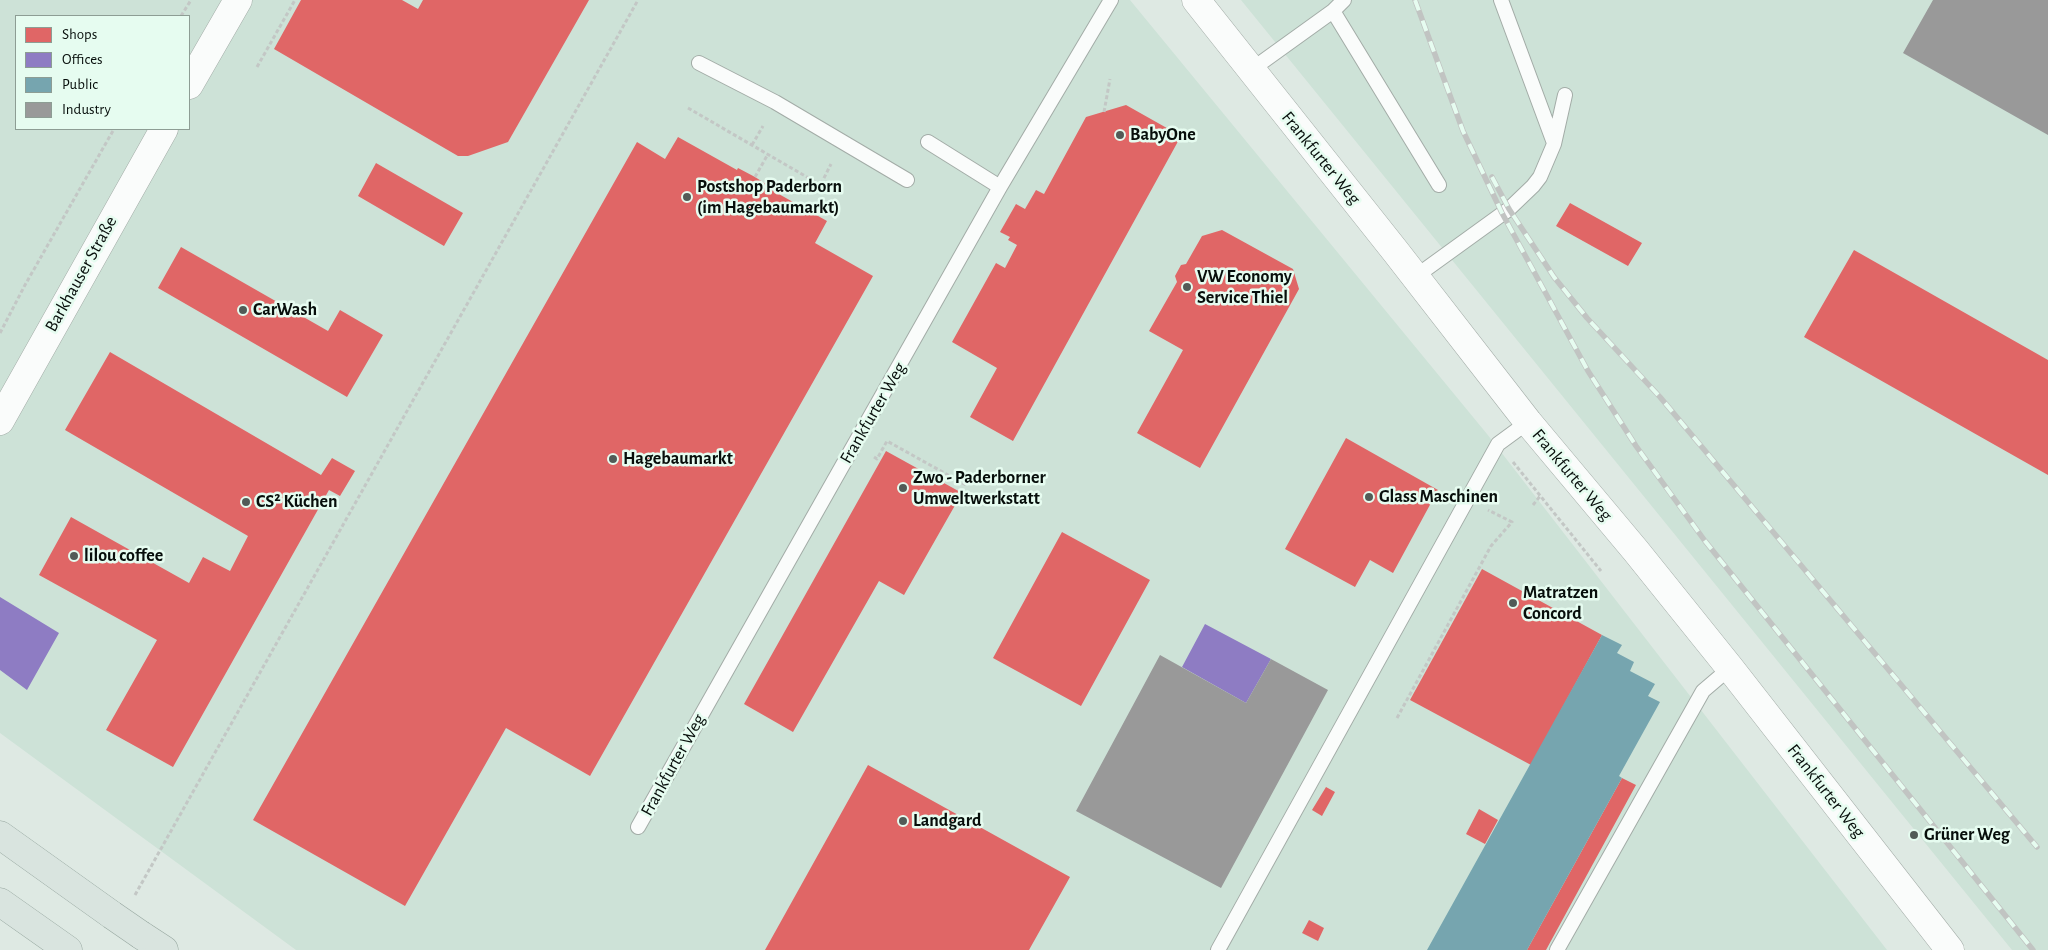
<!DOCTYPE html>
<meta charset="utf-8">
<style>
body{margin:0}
#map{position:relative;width:2048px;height:950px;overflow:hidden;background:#dee9e3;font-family:"Alegreya Sans",sans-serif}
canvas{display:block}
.legend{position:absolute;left:15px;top:15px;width:175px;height:115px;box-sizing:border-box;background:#e6fcf0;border:1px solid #8d9d94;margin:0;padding:6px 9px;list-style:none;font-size:15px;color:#070e0b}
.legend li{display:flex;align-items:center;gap:10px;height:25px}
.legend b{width:25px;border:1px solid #8d9d94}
</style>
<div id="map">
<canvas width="2048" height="950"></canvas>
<ul class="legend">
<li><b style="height:14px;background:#e06666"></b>Shops</li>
<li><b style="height:14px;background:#8e7cc3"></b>Offices</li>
<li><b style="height:14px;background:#76a5af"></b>Public</li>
<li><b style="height:14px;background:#999"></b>Industry</li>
</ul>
</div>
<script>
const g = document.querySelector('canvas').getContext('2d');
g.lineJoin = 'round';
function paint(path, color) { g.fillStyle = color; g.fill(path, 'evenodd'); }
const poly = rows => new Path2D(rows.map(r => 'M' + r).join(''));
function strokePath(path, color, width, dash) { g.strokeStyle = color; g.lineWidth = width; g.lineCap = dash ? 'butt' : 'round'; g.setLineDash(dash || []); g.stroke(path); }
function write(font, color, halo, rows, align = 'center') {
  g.font = font + ' "Alegreya Sans",sans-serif'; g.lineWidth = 5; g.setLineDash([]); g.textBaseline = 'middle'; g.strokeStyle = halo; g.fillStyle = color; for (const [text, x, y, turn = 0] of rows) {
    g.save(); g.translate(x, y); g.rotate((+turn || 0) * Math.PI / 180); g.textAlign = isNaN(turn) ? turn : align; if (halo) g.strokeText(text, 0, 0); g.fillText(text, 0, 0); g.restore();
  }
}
const built = poly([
 [0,0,1130,0,1487,434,1887,950,296,950,0,733],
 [16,16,189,16,189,129,16,129],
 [1241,0,2048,0,2048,950,2012,950]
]);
const shops = poly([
 [301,0,402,0,418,9,423,0,589,0,508,142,468,156,458,156,274,49],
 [1126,105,1181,136,1013,441,970,417,997,368,952,342,996,263,1005,268,1017,245,1008,240,1010,237,1000,232,1016,204,1025,209,1036,190,1044,194,1086,117],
 [678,137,737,170,738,168,755,177,769,186,768,188,827,221,815,243,873,276,590,776,506,728,405,906,253,820,637,142,665,159],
 [376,163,463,213,444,246,358,196],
 [1570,203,1642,243,1628,266,1556,226],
 [1222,230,1293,269,1299,289,1200,468,1137,433,1183,350,1149,331,1177,282,1175,276,1181,265,1186,264,1202,236],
 [181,247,328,331,340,310,383,335,347,397,158,288],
 [1854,250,2048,360,2048,475,1804,337],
 [110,352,321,475,332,458,355,471,340,496,329,490,173,767,106,730,157,640,39,575,71,517,189,583,203,557,230,571,248,536,65,430],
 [1346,438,1438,490,1393,573,1370,560,1355,587,1285,549],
 [886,451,962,493,904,595,879,581,793,732,744,704],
 [1062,532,1150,580,1081,706,993,658],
 [1482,569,1602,635,1531,765,1410,700],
 [868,765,1070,877,1029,950,765,950],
 [1622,778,1636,785,1546,950,1527,950],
 [1326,787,1335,792,1322,816,1312,810],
 [1479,809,1498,820,1485,844,1466,834],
 [1309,920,1324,928,1318,941,1302,933]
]);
const offices = poly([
 [0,597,59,633,27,690,0,670],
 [1205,624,1271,659,1246,703,1182,667]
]);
const public = poly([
 [1602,635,1622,645,1617,653,1634,662,1630,671,1655,684,1648,696,1660,702,1619,776,1622,778,1527,950,1427,950]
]);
const industry = poly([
 [1933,0,2048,0,2048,135,1903,53],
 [1160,655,1246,703,1271,659,1328,690,1221,888,1076,811]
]);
const path = poly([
 [181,16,191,0],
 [257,67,295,0],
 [688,108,831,191],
 [1104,112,1110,79],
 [752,145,763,126],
 [755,177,768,154],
 [821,184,831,164],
 [0,333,25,285,114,129],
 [874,457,877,459,887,441,966,485],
 [1513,462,1601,571],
 [1533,505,1541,495],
 [1397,718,1491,546,1512,522,1488,510],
 [135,895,638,0]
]);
const service = poly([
 [1501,0,1554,143],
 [1333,11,1439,185],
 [699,63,775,102,907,180],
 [1251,70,1333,11,1344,0],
 [928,142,1000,187],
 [1415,277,1509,209,1533,186,1540,177,1554,144,1565,95],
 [638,827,1000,187,1111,0],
 [1218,950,1498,444,1528,422],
 [1557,950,1703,691,1730,668]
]);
const tertiary = poly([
 [189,85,238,0],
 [0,421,164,129]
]);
const secondary = poly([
 [1196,0,1396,252,1528,422,1636,551,1730,668,1950,950]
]);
const trunk = poly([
 [0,835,112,915],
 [0,902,68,950],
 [141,935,164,950]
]);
const rail = poly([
 [1415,0,1463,131,1502,213,1588,371,1636,446,1705,541,2033,950],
 [1492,177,1509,209,1554,277,1587,318,1660,397,2037,847]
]);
const trunkBridge = poly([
 [112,915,141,935]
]);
const markers = [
 [1120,135,5,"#525b57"],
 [687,197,5,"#525b57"],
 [1187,287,5,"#525b57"],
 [243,310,5,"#525b57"],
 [613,459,5,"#525b57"],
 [903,488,5,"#525b57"],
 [1369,497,5,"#525b57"],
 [246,502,5,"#525b57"],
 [74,556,5,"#525b57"],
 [1513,603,5,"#525b57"],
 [903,821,5,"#525b57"],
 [1914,835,5,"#525b57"]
];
const poiNames = [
 ["BabyOne",1130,135],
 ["Postshop Paderborn",697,187],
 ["(im Hagebaumarkt)",697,208],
 ["VW Economy",1197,277],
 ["Service Thiel",1197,298],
 ["CarWash",253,310],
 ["Hagebaumarkt",623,459],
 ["Zwo - Paderborner",913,478],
 ["Umweltwerkstatt",913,499],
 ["Glass Maschinen",1379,497],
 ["CS² Küchen",256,502],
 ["lilou coffee",84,556],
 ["Matratzen",1523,593],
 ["Concord",1523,614],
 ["Landgard",913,821],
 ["Grüner Weg",1924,835]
];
const streetNames = [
 ["Frankfurter Weg",1321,158,51],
 ["Barkhauser Straße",81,274,-61],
 ["Frankfurter Weg",873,413,-60],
 ["Frankfurter Weg",1572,475,50],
 ["Frankfurter Weg",673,765,-61],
 ["Frankfurter Weg",1826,791,52]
];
paint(built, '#cde2d7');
paint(shops, '#e06666');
paint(offices, '#8e7cc3');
paint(public, '#76a5af');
paint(industry, '#999');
strokePath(service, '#a3aca7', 16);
strokePath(tertiary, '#a3aca7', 29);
strokePath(secondary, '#a3aca7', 29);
strokePath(trunk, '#96a69f', 29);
strokePath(path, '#c3c7c5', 3, [4, 2.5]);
strokePath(service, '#fafcfb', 14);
strokePath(tertiary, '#fafcfb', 28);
strokePath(secondary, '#fafcfb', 28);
strokePath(trunk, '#d9e4df', 28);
strokePath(rail, '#c1c4c2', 5.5);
strokePath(rail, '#e6fcf0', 4, [11]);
strokePath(trunkBridge, '#96a69f', 29, []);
strokePath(trunkBridge, '#d9e4df', 28);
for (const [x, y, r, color] of markers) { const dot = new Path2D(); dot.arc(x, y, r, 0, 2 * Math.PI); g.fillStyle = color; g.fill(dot); strokePath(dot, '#e6fcf0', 2); }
write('bold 18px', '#070e0b', '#e6fcf0', poiNames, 'left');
write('18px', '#070e0b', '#e6fcf0', streetNames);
</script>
